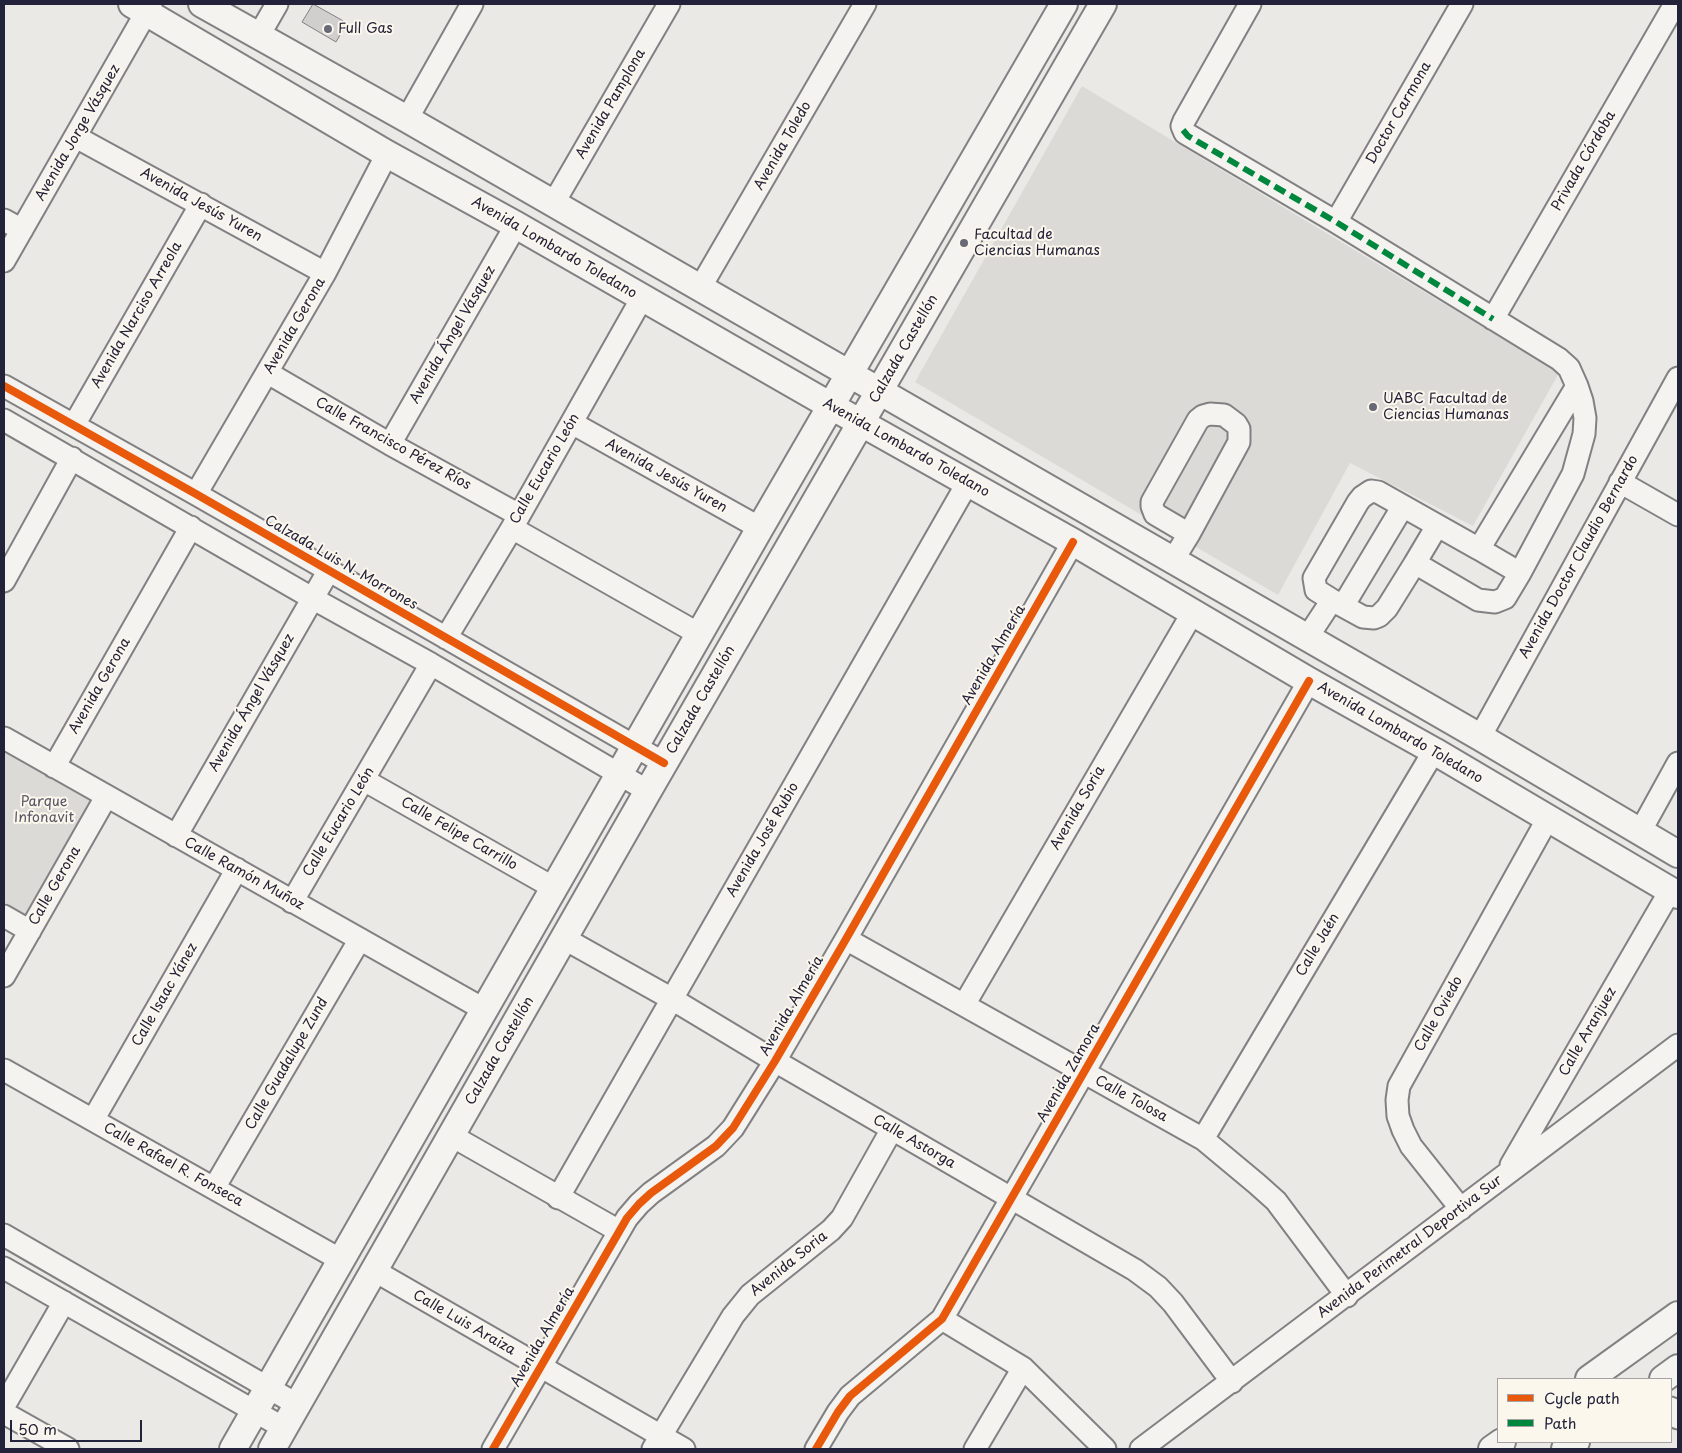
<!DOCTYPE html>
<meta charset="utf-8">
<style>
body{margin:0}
#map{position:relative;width:1682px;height:1453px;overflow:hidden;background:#ebe9e5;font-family:"Playpen Sans",sans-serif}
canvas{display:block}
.frame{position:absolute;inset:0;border:5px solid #22223b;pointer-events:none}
.legend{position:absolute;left:1497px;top:1378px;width:175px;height:65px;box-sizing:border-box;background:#fbf7ec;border:1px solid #a4a2a5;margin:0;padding:6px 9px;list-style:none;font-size:15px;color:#22223b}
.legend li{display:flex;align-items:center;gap:10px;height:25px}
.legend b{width:25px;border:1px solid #a4a2a5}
.scale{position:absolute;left:10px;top:1420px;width:132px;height:22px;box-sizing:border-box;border:2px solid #22223b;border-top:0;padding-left:6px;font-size:15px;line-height:18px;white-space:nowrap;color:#22223b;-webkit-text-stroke:4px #fbf7ec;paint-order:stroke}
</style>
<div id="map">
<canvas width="1682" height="1453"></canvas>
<div class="frame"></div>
<ul class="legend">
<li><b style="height:6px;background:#e8590c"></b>Cycle path</li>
<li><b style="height:6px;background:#00873e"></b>Path</li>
</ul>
<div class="scale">50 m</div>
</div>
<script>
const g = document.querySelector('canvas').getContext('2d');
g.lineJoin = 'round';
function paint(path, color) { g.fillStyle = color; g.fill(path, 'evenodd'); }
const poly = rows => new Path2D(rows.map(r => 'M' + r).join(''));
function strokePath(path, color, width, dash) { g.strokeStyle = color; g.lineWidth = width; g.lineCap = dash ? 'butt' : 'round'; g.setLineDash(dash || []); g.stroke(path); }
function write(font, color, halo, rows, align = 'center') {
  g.font = font + ' "Playpen Sans",sans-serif'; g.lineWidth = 4; g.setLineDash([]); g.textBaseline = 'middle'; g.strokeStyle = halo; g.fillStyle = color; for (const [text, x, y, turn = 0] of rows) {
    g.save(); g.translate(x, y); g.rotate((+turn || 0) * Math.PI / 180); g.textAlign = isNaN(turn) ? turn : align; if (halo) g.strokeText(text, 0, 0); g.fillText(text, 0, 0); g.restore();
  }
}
const green = poly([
 [1082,86,1559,373,1473,526,1350,463,1278,595,915,382],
 [4,740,99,793,30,918,4,902]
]);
const building = poly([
 [313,4,347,23,336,42,302,22,313,4]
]);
const minor = poly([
 [1250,4,1184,121,1182,126,1185,133,1336,222,1559,359,1569,368,1577,386,1582,401,1585,418,1584,434,1573,474,1520,573,1505,598,1495,602,1478,600,1415,563,1387,608,1379,616,1374,618,1363,617,1332,600,1307,638],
 [258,37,277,4],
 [407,119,472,4],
 [76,137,325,273],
 [553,204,669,4],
 [4,220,22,230],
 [1336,222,1462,4],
 [4,261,151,4],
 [700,288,865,4],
 [1493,319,1675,4],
 [268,373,390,444,519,515],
 [4,386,196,494,664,763],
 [4,420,312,598,431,664,648,791],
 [572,423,760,528],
 [74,425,201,204],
 [390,444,516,225],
 [1620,482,1678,515],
 [196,494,325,273,387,154],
 [512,528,699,634],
 [1479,549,1520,573],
 [1173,560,1189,534,1239,442,1239,429,1236,424,1224,415,1210,414,1203,416,1198,420,1152,502,1152,506,1155,514,1189,534],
 [1415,563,1437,526],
 [4,581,72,458],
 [1332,600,1316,590,1314,578,1358,502,1362,497,1371,491,1378,492,1479,549,1577,386],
 [1343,606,1403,506],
 [446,638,512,528,642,298],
 [1480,737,1678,378],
 [4,738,485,1010],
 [54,767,191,527],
 [364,780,554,888],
 [1640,832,1678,763],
 [176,836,329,570],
 [292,902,431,664],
 [4,916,30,931],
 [565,939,672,999,775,1061,1135,1270,1158,1287,1173,1303,1232,1382],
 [846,939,1203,1139,1257,1184,1276,1201,1347,1296],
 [4,976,106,797],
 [964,1005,1193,612],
 [4,1070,341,1260],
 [93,1120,237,869],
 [452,1136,619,1231],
 [1203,1139,1434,751],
 [1511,1165,1670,891],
 [214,1188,360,939],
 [558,1198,968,482],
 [1461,1209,1411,1146,1403,1130,1398,1116,1397,1100,1399,1086,1548,818],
 [4,1235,298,1405],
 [4,1268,284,1428],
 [375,1271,684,1449],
 [942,1319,1023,1368,1105,1449],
 [4,1406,64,1302],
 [1671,1408,1678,1418],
 [4,1413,68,1449],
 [493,1449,627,1218,639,1204,651,1193,716,1146,733,1128,775,1061,846,939,1073,542],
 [653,1449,733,1316,750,1295,831,1230,842,1218,892,1129],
 [816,1449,838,1412,850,1396,942,1319,1309,681],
 [975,1449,1023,1368],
 [1141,1449,1678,1045]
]);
const major = poly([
 [132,4,387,154,516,225,831,406,1073,542,1309,681,1434,751,1678,895],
 [202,4,407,119,1480,737,1678,854],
 [1589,1379,1678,1315],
 [1663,1379,1678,1368],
 [233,1449,760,528,1064,4],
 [272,1449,648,791,1103,4],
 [1492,1449,1502,1442],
 [1565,1449,1576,1442]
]);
const quiet = poly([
 [1183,130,1188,136,1336,222,1493,319]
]);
const cycleway = poly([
 [4,386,196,494,664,763],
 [493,1449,627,1218,639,1204,651,1193,716,1146,733,1128,775,1061,846,939,1073,542],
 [816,1449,838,1412,850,1396,942,1319,1309,681]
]);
const markers = [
 [328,29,5,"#686876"],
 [964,243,5,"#686876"],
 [1373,407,5,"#686876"]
];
const poiNames = [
 ["Full Gas",338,29],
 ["Facultad de",974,235],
 ["Ciencias Humanas",974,251],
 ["UABC Facultad de",1383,399],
 ["Ciencias Humanas",1383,415]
];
const streetNames = [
 ["Avenida Pamplona",611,104,-60],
 ["Doctor Carmona",1399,113,-60],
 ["Avenida Jorge Vásquez",78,133,-60],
 ["Avenida Toledo",783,146,-60],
 ["Privada Córdoba",1584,161,-60],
 ["Avenida Jesús Yuren",201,205,29],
 ["Avenida Lombardo Toledano",554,248,30],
 ["Avenida Narciso Arreola",137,315,-60],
 ["Avenida Gerona",295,326,-60],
 ["Avenida Ángel Vásquez",453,335,-60],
 ["Calzada Castellón",904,349,-60],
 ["Calle Francisco Pérez Ríos",393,444,29],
 ["Avenida Lombardo Toledano",906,448,29],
 ["Calle Eucario León",545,469,-60],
 ["Avenida Jesús Yuren",666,476,29],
 ["Avenida Doctor Claudio Bernardo",1579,557,-61],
 ["Calzada Luis N. Morrones",341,563,30],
 ["Avenida Almería",994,655,-60],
 ["Avenida Gerona",100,686,-60],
 ["Calzada Castellón",701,700,-60],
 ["Avenida Ángel Vásquez",252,703,-60],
 ["Avenida Lombardo Toledano",1400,733,30],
 ["Avenida Soria",1078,808,-60],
 ["Calle Eucario León",339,822,-59],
 ["Calle Felipe Carrillo",459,834,30],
 ["Avenida José Rubio",763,840,-60],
 ["Calle Ramón Muñoz",244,874,29],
 ["Calle Gerona",55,886,-60],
 ["Calle Jaén",1318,945,-59],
 ["Calle Isaac Yánez",165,995,-60],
 ["Avenida Almería",792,1006,-60],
 ["Calle Oviedo",1439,1014,-61],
 ["Calle Aranjuez",1588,1032,-60],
 ["Calzada Castellón",500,1051,-60],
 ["Calle Guadalupe Zund",287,1064,-60],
 ["Avenida Zamora",1069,1073,-60],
 ["Calle Tolosa",1131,1099,29],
 ["Calle Astorga",914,1142,30],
 ["Calle Rafael R. Fonseca",173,1165,29],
 ["Avenida Perimetral Deportiva Sur",1410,1247,-37],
 ["Avenida Soria",789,1264,-39],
 ["Calle Luis Araiza",464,1323,30],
 ["Avenida Almería",543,1337,-60]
];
const parkNames = [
 ["Parque",44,802],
 ["Infonavit",44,818]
];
paint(green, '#dcdad6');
paint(building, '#d1cfcd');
strokePath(building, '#818083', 1);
strokePath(minor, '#818083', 25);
strokePath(major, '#818083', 30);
strokePath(minor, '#f4f3ef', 21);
strokePath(major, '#f4f3ef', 26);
strokePath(quiet, '#00873e', 6, [12, 6]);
strokePath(cycleway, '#e8590c', 8);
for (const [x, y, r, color] of markers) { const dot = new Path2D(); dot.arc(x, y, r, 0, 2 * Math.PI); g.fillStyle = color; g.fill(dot); strokePath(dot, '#fbf7ec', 2); }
write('14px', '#22223b', '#fbf7ec', poiNames, 'left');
write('14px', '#22223b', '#fbf7ec', streetNames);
write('14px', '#565566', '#fbf7ec', parkNames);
</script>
